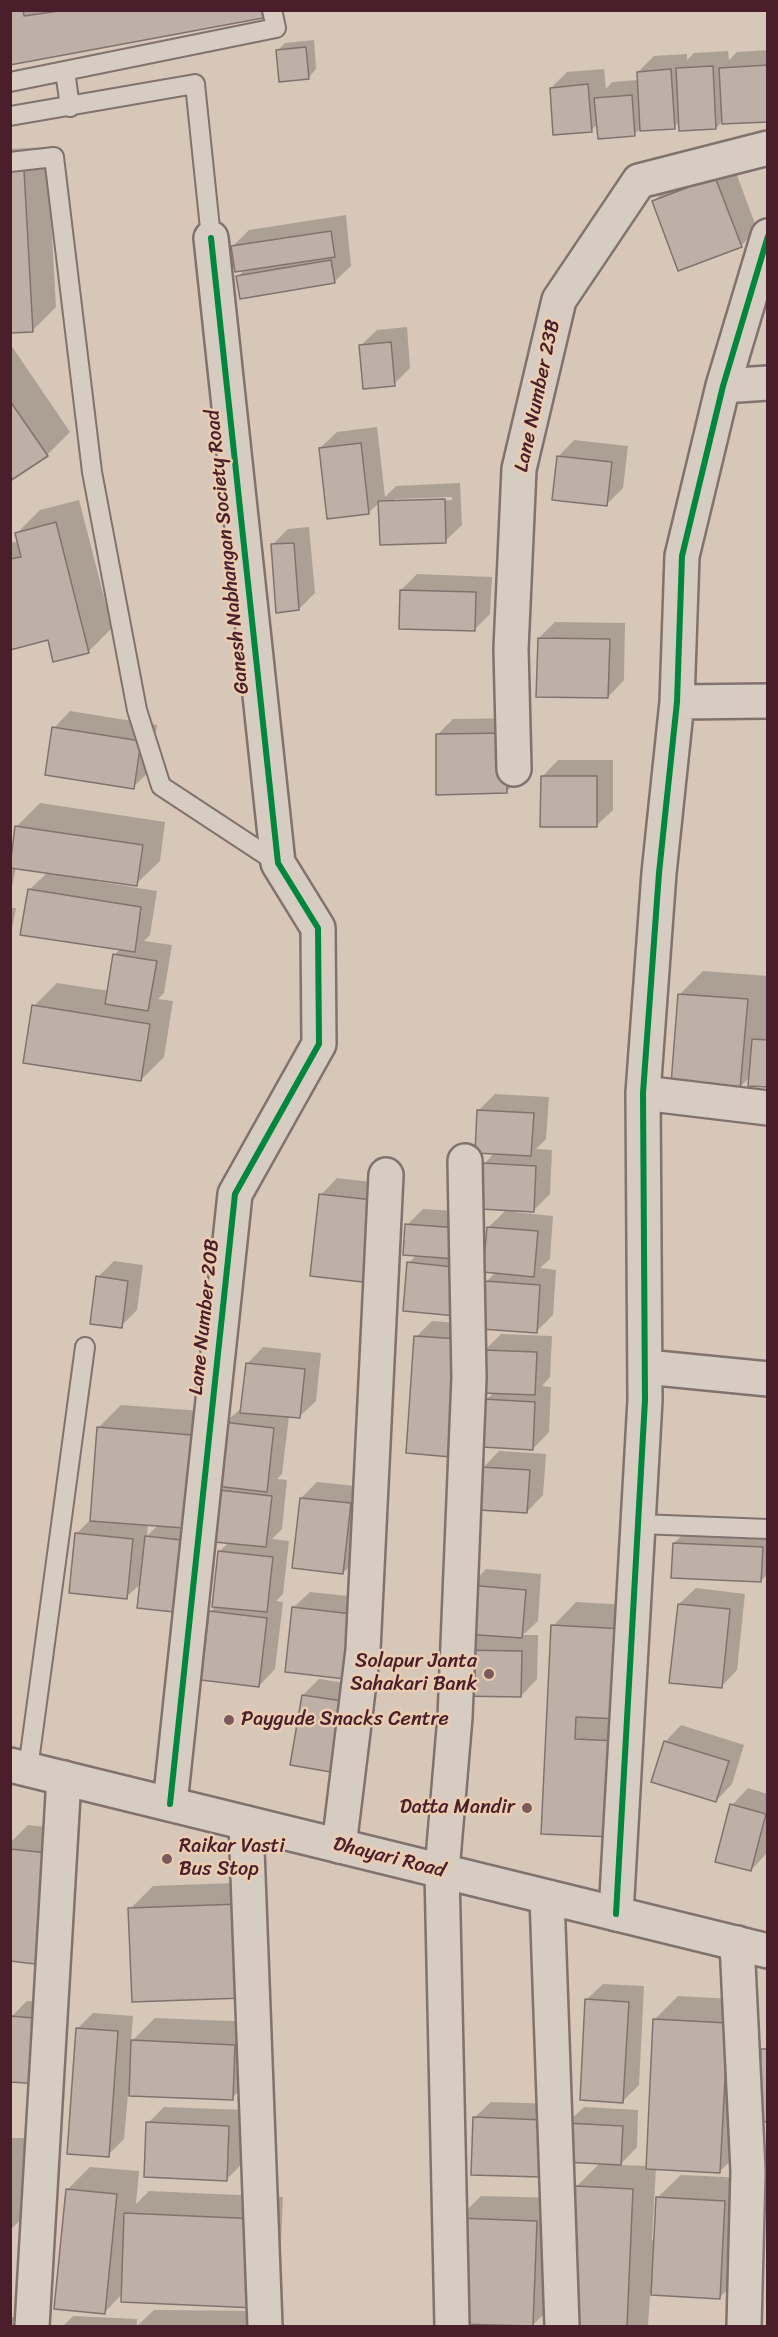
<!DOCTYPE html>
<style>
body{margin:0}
#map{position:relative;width:778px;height:2337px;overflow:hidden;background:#d7c7b9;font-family:Sriracha,sans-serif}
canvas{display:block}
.frame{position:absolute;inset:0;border:12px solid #4a1f2b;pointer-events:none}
</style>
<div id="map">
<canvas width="778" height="2337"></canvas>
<div class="frame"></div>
</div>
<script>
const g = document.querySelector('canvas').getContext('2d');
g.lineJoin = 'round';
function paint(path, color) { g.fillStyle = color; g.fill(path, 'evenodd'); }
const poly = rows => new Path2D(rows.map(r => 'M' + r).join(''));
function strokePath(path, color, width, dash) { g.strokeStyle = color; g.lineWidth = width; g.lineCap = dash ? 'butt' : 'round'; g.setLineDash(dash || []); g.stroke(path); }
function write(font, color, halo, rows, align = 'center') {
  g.font = font + ' Sriracha,sans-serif'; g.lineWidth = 5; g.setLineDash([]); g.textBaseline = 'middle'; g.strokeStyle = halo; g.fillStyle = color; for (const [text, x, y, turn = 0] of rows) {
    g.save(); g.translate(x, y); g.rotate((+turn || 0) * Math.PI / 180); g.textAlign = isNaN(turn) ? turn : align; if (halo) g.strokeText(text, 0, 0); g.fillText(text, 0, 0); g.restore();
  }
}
const shadow = poly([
 [10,10,269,10,262,17,10,63],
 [314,40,316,69,308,78,277,51,285,43],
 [768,50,768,120,724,120,716,128,680,121,674,127,640,129,634,134,598,124,591,130,551,88,567,72,604,69,606,89,612,82,639,80,638,72,654,56,687,54,687,60,694,53,728,51,729,60,737,52],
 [47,147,56,307,33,330,10,332,10,149],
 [732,162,757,229,741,246,654,201,670,185],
 [346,215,351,266,334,282,238,277,245,269,233,246,249,230],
 [407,327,410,368,394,384,360,346,377,330],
 [11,345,70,432,47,455,10,480],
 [377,427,385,497,396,486,460,483,462,525,445,541,380,502,368,513,320,448,337,432],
 [452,497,452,500,394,502,394,499],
 [574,440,628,446,623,488,607,504,558,457],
 [79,500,112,628,88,652,49,638,10,649,10,543,19,541,17,533,40,510],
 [309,527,315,593,299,609,272,545,288,529],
 [417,574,492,577,490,614,474,630,401,590],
 [555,622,625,623,624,680,608,697,539,638],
 [70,711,157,725,150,771,133,787,54,728],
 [522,718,523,776,506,792,437,735,453,719],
 [558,760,613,760,613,810,596,826,542,777],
 [40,803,165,822,160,861,136,884,95,878,95,881,157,891,150,935,144,941,172,945,164,993,158,999,173,1001,164,1057,141,1080,34,1006,57,983,109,991,115,954,120,949,29,890,48,872,16,867,10,897,10,856,13,856,17,826],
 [10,908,16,908,10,938],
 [703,971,768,976,768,1038,750,1077,740,1087,680,994],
 [495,1094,549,1097,546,1139,536,1149,552,1150,550,1194,534,1210,515,1209,514,1212,553,1216,550,1259,540,1268,556,1270,553,1315,536,1332,486,1282,496,1272,489,1227,507,1209,484,1164,495,1152,479,1110],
 [337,1178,388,1184,379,1265,363,1281,321,1195],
 [423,1209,473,1212,473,1298,409,1263,417,1254,407,1225],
 [114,1261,143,1265,137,1310,121,1326,98,1277],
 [432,1321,475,1324,467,1439,416,1337],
 [501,1334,552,1336,550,1377,542,1386,551,1387,549,1432,533,1449,486,1400,494,1392,485,1350],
 [263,1347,321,1353,316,1401,299,1417,289,1416,282,1474,277,1479,287,1480,282,1529,272,1539,289,1541,283,1594,276,1601,283,1602,275,1669,259,1686,210,1612,216,1606,219,1552,229,1542,220,1491,226,1485,224,1423,243,1407,247,1364],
 [121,1405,214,1412,206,1526,126,1597,76,1534,91,1519,98,1428],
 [148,1524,158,1525,147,1536],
 [499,1451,546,1454,543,1495,527,1512,483,1468],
 [317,1482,366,1487,359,1556,343,1573,301,1498],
 [691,1527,768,1531,768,1574,761,1581,674,1543],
 [486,1569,541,1574,538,1621,523,1635,538,1635,537,1679,521,1696,458,1695,470,1586],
 [696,1588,745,1594,737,1670,721,1687,679,1604],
 [310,1592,368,1598,361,1661,293,1608],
 [576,1602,646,1606,640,1718,542,1833,553,1626],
 [319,1679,358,1685,347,1754,331,1770,303,1695],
 [681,1725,744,1745,732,1784,716,1801,665,1742],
 [748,1788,768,1794,768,1852,751,1870,732,1805],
 [28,1825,80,1831,67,1940,10,1960,10,1843],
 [263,1882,133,2000,130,1909,153,1886],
 [603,1984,644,1986,639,2085,623,2101,586,2000],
 [678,1996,750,2000,743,2149,719,2172,656,2168,652,2240,655,2240,657,2198,681,2175,747,2178,743,2274,720,2297,650,2294,648,2326,569,2326,576,2187,600,2163,567,2123,584,2107,638,2110,637,2147,620,2165,648,2166,655,2019],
 [27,2001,61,2003,55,2067,11,2017],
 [93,2013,133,2016,131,2042,155,2018,257,2022,255,2075,232,2098,128,2094,124,2139,108,2155,77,2029],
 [491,2102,559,2104,556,2159,474,2118],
 [164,2107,245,2110,243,2163,227,2179,148,2123],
 [10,2138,27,2138,25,2216,10,2230],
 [90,2167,139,2171,136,2204,149,2191,283,2197,279,2284,122,2294,105,2312,67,2190],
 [481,2196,560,2198,556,2302,533,2325,458,2219],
 [768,2276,768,2304,766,2304],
 [154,2310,267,2311,267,2326,137,2326],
 [73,2316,137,2319,137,2326,63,2326],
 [10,2317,17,2317,16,2326,10,2326]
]);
const building = poly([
 [10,10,23,10,24,16,66,10,261,10,263,18,10,65,10,10],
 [306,47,309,79,279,82,276,50,306,47],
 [768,65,768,122,722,124,719,68,768,65],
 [713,66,716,129,679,131,676,68,713,66],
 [671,69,675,129,640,131,637,72,671,69],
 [588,84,592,132,553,135,550,88,588,84],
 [632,95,635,136,598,139,594,98,632,95],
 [24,170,33,332,10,333,10,171,24,170],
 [715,177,742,247,678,271,652,201,715,177],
 [331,231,335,257,235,272,231,246,331,231],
 [331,260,335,283,240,299,236,276,331,260],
 [391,342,395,386,363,389,359,345,391,342],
 [10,401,48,456,10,481,10,401],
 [361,443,369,514,327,519,319,448,361,443],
 [557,456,612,462,607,506,552,500,557,456],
 [445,499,446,543,380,545,378,501,445,499],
 [56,522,89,653,53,662,48,640,10,650,10,559,21,557,15,533,56,522],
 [294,543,299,610,276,613,271,544,294,543],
 [400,590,476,592,475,631,399,629,400,590],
 [538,638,610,639,608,698,536,697,538,638],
 [52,727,141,741,134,789,45,775,52,727],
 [506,733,507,793,436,795,436,734,506,733],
 [541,776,597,776,597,827,540,827,541,776],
 [15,826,143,845,137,886,10,868,15,826],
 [28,889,141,907,135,952,20,935,28,889],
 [113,954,157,961,148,1011,105,1004,113,954],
 [678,994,748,999,740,1089,671,1084,678,994],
 [32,1005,150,1024,141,1081,23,1063,32,1005],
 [752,1039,768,1040,768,1087,748,1086,752,1039],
 [477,1110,534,1113,531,1156,475,1153,477,1110],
 [482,1163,536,1166,534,1212,480,1209,482,1163],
 [319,1194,373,1200,363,1282,310,1276,319,1194],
 [405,1224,458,1228,456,1259,403,1255,405,1224],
 [487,1227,538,1231,534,1277,483,1272,487,1227],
 [407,1262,462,1268,457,1316,403,1311,407,1262],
 [96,1276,128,1281,122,1328,90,1324,96,1276],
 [485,1281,540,1285,537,1333,481,1329,485,1281],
 [414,1336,459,1339,451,1457,406,1453,414,1336],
 [484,1350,537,1352,535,1395,482,1393,484,1350],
 [246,1363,305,1369,300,1418,240,1413,246,1363],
 [484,1399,535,1402,533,1450,482,1447,484,1399],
 [223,1422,274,1428,267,1492,216,1486,223,1422],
 [97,1427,192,1435,184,1528,90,1521,97,1427],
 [481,1467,530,1470,527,1513,479,1510,481,1467],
 [219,1490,272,1496,266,1547,214,1542,219,1490],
 [300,1498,351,1503,343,1574,292,1568,300,1498],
 [75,1533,133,1539,127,1599,69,1593,75,1533],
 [145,1536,190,1541,183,1613,137,1608,145,1536],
 [673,1543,763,1547,761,1582,671,1578,673,1543],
 [218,1551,273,1557,267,1612,212,1607,218,1551],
 [468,1585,526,1590,522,1638,465,1634,468,1585],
 [678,1604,730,1609,722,1688,669,1683,678,1604],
 [292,1607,352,1614,345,1679,285,1672,292,1607],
 [209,1611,267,1618,259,1687,201,1680,209,1611],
 [551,1625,624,1629,619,1719,576,1717,575,1739,618,1741,613,1837,541,1834,551,1625],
 [458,1650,522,1651,521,1697,457,1696,458,1650],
 [302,1695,343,1701,331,1772,290,1765,302,1695],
 [664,1741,729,1761,716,1802,651,1782,664,1741],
 [730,1804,766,1814,751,1871,715,1862,730,1804],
 [10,1849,58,1854,44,1965,10,1961,10,1849],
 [240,1904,243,1998,132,2002,128,1908,240,1904],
 [585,1999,629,2002,623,2103,580,2100,585,1999],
 [10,2016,45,2019,39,2084,10,2082,10,2016],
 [653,2019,728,2023,720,2173,646,2169,653,2019],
 [76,2028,118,2031,109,2157,67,2154,76,2028],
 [131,2040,235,2045,233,2100,129,2096,131,2040],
 [761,2049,768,2049,768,2122,758,2121,761,2049],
 [473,2117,544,2120,541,2177,471,2175,473,2117],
 [146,2122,229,2126,227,2181,144,2177,146,2122],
 [566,2123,623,2126,621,2165,564,2162,566,2123],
 [575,2186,633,2189,627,2326,568,2326,575,2186],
 [66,2189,117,2194,105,2314,54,2309,66,2189],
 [656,2197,725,2201,720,2299,651,2295,656,2197],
 [124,2213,260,2219,256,2308,121,2302,124,2213],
 [457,2218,537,2221,533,2326,453,2324,457,2218]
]);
const lane = poly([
 [65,71,70,107],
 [10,82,276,28,272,10],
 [10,116,195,84,211,238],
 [10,162,54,157,92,472,137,710,161,786,278,863],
 [640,1524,768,1529],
 [28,1769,85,1347]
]);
const street = poly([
 [723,386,768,383],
 [677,702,768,701],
 [514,769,511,649,519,469,559,300,639,181,768,148],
 [643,1093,768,1108],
 [646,1367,768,1379],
 [170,1804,235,1194,319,1044,318,928,278,863,211,238],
 [246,1823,265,2326],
 [339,1846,363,1650,386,1175],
 [547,1897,562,2326],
 [616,1914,645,1400,643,1093,659,873,677,702,682,556,723,386,768,236],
 [737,1943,748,2171,744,2326],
 [32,2326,64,1778],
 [452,2326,442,1871,455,1717,469,1378,465,1161]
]);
const secondary = poly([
 [10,1765,768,1951]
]);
const cycleway = poly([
 [170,1804,235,1194,319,1044,318,928,278,863,211,238],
 [616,1914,645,1400,643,1093,659,873,677,702,682,556,723,386,768,236]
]);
const markers = [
 [489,1674,6,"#7b5a5d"],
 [229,1720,6,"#7b5a5d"],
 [527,1808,6,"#7b5a5d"],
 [167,1859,6,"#7b5a5d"]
];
const streetNames = [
 ["Lane Number 23B",538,396,-78],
 ["Ganesh Nabhangan Society Road",228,552,-96],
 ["Lane Number 20B",205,1317,-84],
 ["Dhayari Road",389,1858,14]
];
const poiNames = [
 ["Solapur Janta",477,1662],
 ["Sahakari Bank",477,1685],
 ["Paygude Snacks Centre",241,1720,"left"],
 ["Datta Mandir",515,1808],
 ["Raikar Vasti",179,1847,"left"],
 ["Bus Stop",179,1870,"left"]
];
paint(shadow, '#0003');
paint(building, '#beb0a6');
strokePath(building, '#82726e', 1.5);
strokePath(lane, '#82726e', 22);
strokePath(street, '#82726e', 38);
strokePath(secondary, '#82726e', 38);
strokePath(lane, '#d7ccc2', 18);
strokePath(street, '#d7ccc2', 33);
strokePath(secondary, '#d7ccc2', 33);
strokePath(cycleway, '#00873e', 6);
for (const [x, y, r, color] of markers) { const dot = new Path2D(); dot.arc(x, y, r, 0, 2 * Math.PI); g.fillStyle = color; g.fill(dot); strokePath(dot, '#eacdb1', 2); }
write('20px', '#4a1f2b', '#eacdb1', streetNames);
write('20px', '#4a1f2b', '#eacdb1', poiNames, 'right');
</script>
